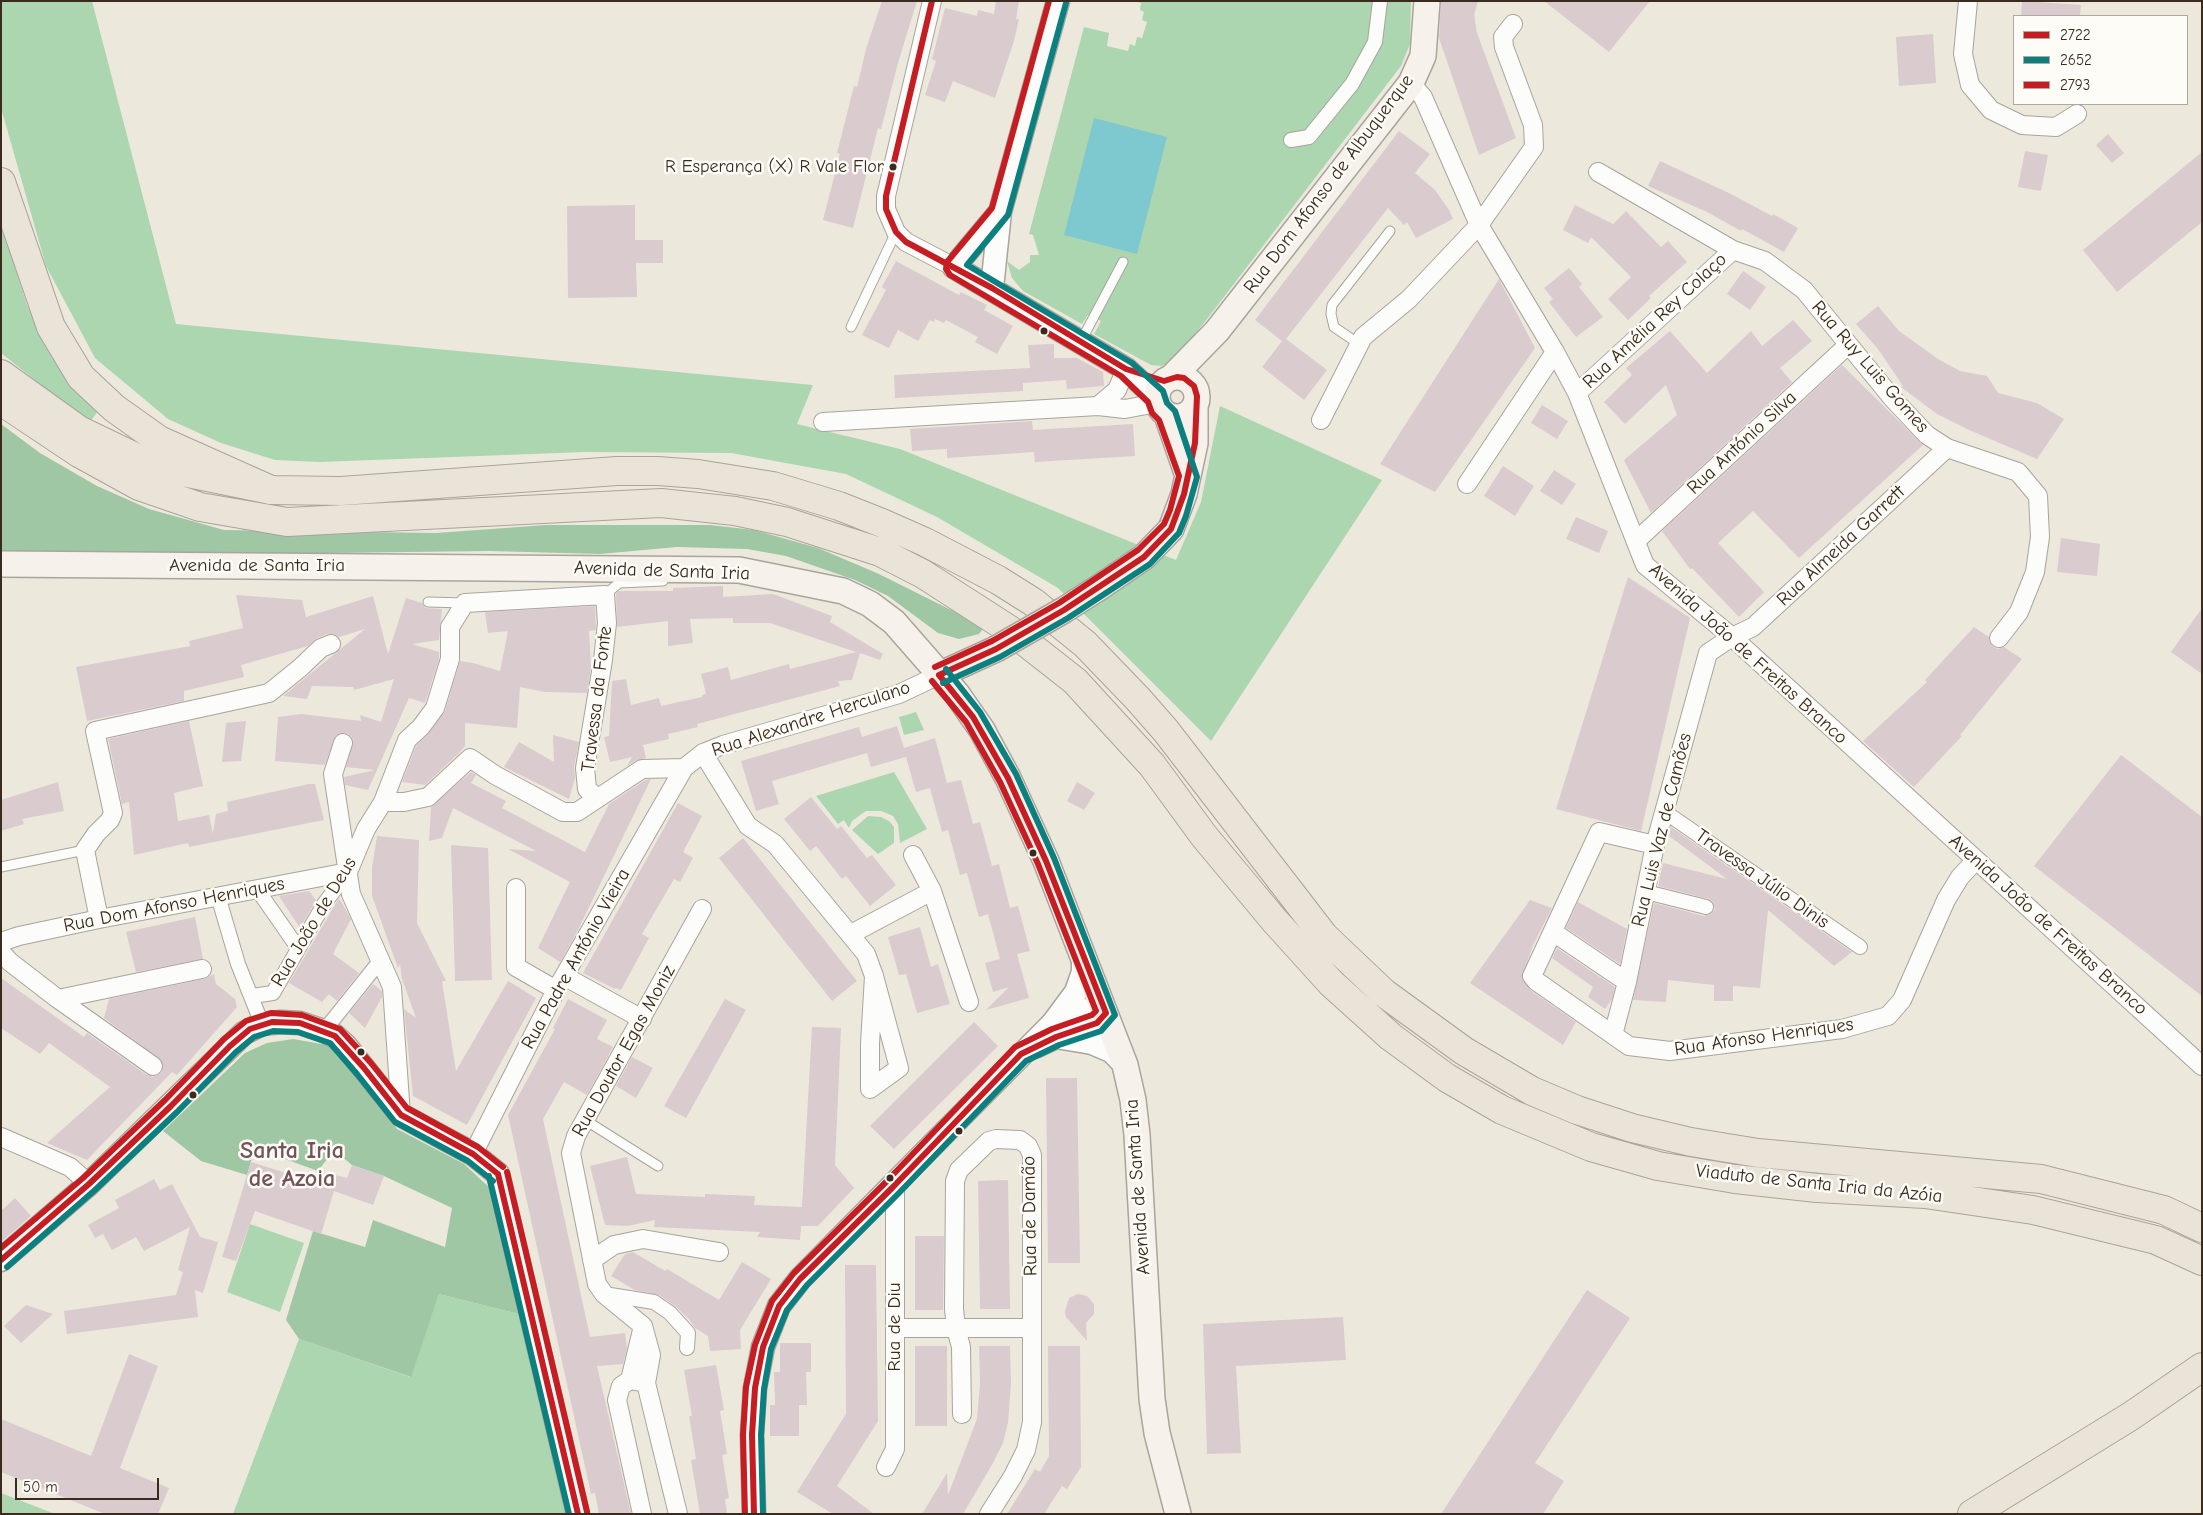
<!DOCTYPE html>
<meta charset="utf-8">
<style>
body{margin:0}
#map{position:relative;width:2203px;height:1515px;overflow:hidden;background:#ede8dc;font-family:"Comic Neue",sans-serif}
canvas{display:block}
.frame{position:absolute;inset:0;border:2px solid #3b2a1e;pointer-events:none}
.legend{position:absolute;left:2013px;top:15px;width:175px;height:90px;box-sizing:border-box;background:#fdfcf7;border:1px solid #afa8a0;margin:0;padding:6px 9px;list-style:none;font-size:15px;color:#3b2a1e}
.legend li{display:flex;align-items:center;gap:10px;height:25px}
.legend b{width:25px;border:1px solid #afa8a0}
.scale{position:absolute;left:15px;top:1478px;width:144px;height:22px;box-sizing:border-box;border:2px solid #3b2a1e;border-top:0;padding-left:6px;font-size:15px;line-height:18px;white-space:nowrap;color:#3b2a1e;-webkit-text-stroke:4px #fdfcf7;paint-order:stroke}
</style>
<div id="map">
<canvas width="2203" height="1515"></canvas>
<div class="frame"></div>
<ul class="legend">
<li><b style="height:6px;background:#c61d23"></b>2722</li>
<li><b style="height:6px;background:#0c807e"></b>2652</li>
<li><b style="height:6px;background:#c61d23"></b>2793</li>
</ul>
<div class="scale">50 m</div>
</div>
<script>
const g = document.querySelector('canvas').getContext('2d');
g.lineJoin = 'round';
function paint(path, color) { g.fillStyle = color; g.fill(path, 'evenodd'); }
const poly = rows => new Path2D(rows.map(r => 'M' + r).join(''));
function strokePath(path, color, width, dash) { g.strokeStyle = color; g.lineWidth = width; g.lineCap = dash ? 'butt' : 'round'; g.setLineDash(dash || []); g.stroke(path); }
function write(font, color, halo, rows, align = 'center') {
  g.font = font + ' "Comic Neue",sans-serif'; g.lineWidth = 5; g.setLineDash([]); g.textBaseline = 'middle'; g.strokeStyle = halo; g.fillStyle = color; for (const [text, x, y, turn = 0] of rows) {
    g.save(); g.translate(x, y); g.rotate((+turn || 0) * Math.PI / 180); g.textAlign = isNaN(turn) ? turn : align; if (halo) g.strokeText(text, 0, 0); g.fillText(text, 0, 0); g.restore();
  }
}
const green = poly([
 [1,1,92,1,176,324,813,385,797,424,900,449,1176,560,1201,502,1220,406,1382,480,1211,741,1058,588,937,517,846,474,731,453,585,452,320,462,275,460,221,443,168,419,95,358,46,266,1,108],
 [1135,1,1411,1,1410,44,1401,66,1207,319,1174,360,1162,366,1151,365,1094,334,1101,321,1088,315,1082,324,1023,291,1012,278,1007,261,1019,270,1030,262,1030,255,1039,255,1033,235,1029,234,1084,27,1109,33,1107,46,1128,51,1130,44,1135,46,1137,37,1142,38,1147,22,1142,20,1144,12,1140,10,1141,3],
 [1,223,27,305,44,341,99,410,89,423,1,353],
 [916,712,924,730,904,735,899,717],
 [894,772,927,829,900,843,898,824,893,816,881,811,866,811,852,821,849,828,844,820,838,824,816,796],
 [868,816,881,817,889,821,894,827,894,843,878,854,852,830],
 [250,1224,304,1243,280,1312,227,1292],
 [439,1294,523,1315,578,1514,233,1514,299,1339,410,1377],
 [1,1493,55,1514,1,1514]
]);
const forest = poly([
 [1,424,40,453,97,486,149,509,224,530,436,533,546,525,710,525,754,530,818,548,879,574,971,620,983,629,979,634,959,639,938,633,888,596,855,580,786,556,747,549,677,547,600,554,490,551,244,554,1,553],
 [293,1039,327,1045,356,1072,397,1129,464,1164,492,1190,523,1315,439,1294,411,1377,299,1339,286,1320,313,1231,365,1247,373,1220,445,1247,452,1208,384,1176,352,1165,334,1150,318,1171,255,1148,247,1175,201,1161,163,1131,245,1053,267,1043]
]);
const water = poly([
 [1094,118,1167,137,1137,254,1064,235]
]);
const building = poly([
 [882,1,917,1,898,63,881,129,878,128,853,228,823,220,840,154,837,153,854,86,857,87,866,49],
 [996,1,1019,1,1016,19,1019,19,1014,41,995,98,953,81,945,102,925,95,936,61,932,59,945,8,977,16,978,10,994,14],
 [1441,1,1478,1,1474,15,1477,33,1516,138,1479,155,1439,38],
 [1544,1,1650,1,1609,52],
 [2022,1,2081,5,2080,16,2021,16],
 [1933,34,1936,83,1899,86,1896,37],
 [1399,131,1430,154,1415,173,1435,190,1449,210,1453,219,1416,238,1407,222,1404,225,1388,208,1286,339,1327,370,1304,400,1262,367,1282,341,1255,320],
 [2108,134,2124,153,2112,163,2096,145],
 [2025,151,2048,155,2041,191,2018,187],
 [2202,152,2202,222,2117,292,2083,250],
 [1660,161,1729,193,1772,216,1773,214,1798,228,1784,252,1742,229,1741,231,1707,212,1648,186],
 [635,205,635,240,663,240,663,263,636,263,637,297,568,298,567,206],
 [1575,205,1613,224,1626,211,1661,247,1668,241,1687,262,1649,296,1651,298,1628,320,1608,299,1631,277,1591,237,1588,243,1563,230],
 [896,261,959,295,961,292,987,305,984,310,1013,326,997,354,975,342,978,337,946,320,944,323,935,319,934,322,930,320,918,341,898,330,889,348,862,335,886,290,882,287],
 [1569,268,1582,284,1579,287,1603,317,1576,337,1549,302,1553,299,1544,288],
 [1743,271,1766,287,1750,310,1727,294],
 [1499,279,1535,348,1435,492,1380,464],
 [1878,306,1899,331,1938,359,1960,371,1987,376,1998,393,2037,403,2064,419,2037,459,1967,429,1937,414,1901,387,1903,386,1878,349,1856,324],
 [1793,320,1812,341,1780,368,1792,382,1651,513,1624,460,1677,415,1666,385,1625,424,1604,402,1632,375,1626,368,1670,331,1707,373,1751,331,1762,346],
 [1054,344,1054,358,1077,358,1103,372,1104,386,1067,389,1066,380,1023,383,1023,391,895,398,894,375,1030,368,1028,345],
 [1842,365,1923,445,1799,558,1753,511,1718,543,1764,592,1739,617,1692,568,1690,569,1662,531],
 [1542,405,1568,421,1557,439,1531,423],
 [1032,421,1033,430,1133,424,1135,456,1035,462,1034,452,947,458,947,449,912,451,910,429],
 [1503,466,1534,486,1515,516,1484,496],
 [1554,470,1576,484,1562,505,1540,491],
 [1576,517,1608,531,1599,553,1566,539],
 [2061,538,2100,544,2097,576,2057,572],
 [1628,577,1690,618,1641,831,1556,809],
 [723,586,723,597,773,594,832,616,830,622,883,654,880,660,860,653,852,680,838,681,840,686,697,724,698,727,668,734,669,739,643,745,646,758,637,760,627,766,632,757,610,762,604,737,609,736,612,681,626,679,631,705,659,698,661,706,702,697,702,695,706,694,701,674,728,667,731,680,789,664,790,669,856,652,770,623,733,623,733,618,690,619,693,643,668,646,668,621,617,627,616,594,619,591,673,591,673,588],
 [236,595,302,600,306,617,373,596,388,654,406,598,422,603,425,608,442,609,439,640,412,644,439,652,439,659,425,703,409,698,368,790,345,785,344,777,375,770,346,767,353,741,351,736,346,733,336,735,325,765,275,761,278,717,301,714,361,721,360,715,381,722,394,679,354,690,353,687,312,686,307,699,283,696,365,629,339,637,333,634,327,634,317,638,308,646,241,665,244,677,184,691,184,701,87,721,76,667,190,646,189,641,243,628],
 [595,606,596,630,589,631,591,667,587,693,545,692,520,687,517,728,465,723,465,746,457,755,425,785,402,782,416,746,429,733,445,711,460,661,473,663,500,671,508,631,488,633,485,612],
 [2202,608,2202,674,2171,652],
 [1974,627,1989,637,1993,647,1998,649,2004,647,2022,659,1960,735,1962,736,1914,787,1863,741,1927,682,1925,680],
 [189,721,203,786,174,793,178,821,209,815,213,834,216,814,228,811,227,802,309,784,315,784,324,820,189,847,188,843,134,855,129,802,122,804,108,739],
 [246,721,241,761,222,762,226,723],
 [897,726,904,748,935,738,947,783,961,780,973,824,980,822,992,866,999,864,1010,908,1018,906,1030,951,1017,954,1029,998,986,1010,1009,987,993,992,985,963,1000,959,988,914,979,917,967,873,960,875,948,830,942,832,930,788,916,792,906,757,871,767,867,753,772,781,779,804,756,811,741,761,859,727,862,737],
 [553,735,579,742,574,766,575,778,569,799,504,767,519,742,554,762],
 [2121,755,2202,817,2202,996,2034,866],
 [471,772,476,775,471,783,506,801,502,808,585,852,609,804,645,780,651,779,576,934,560,962,538,948,570,882,508,849,536,851,453,808,442,838,429,841,431,807],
 [58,782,64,811,22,819,24,824,1,831,1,800],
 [1077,782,1095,793,1084,810,1067,801],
 [811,797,837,829,841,826,867,858,872,855,896,885,870,906,846,876,842,879,816,846,810,851,784,819],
 [678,803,702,816,683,852,693,858,680,882,674,879,642,934,649,938,621,990,616,988,615,989,583,973],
 [1671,827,1852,952,1834,966,1768,910,1760,988,1733,986,1733,1001,1714,1001,1714,985,1668,980,1666,1002,1633,1000,1654,903,1704,916,1712,913,1715,909,1712,901,1709,899,1658,886,1663,863,1727,879,1669,836],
 [377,836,419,840,417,923,446,981,442,981,456,1071,508,981,536,998,467,1125,413,1096,404,1009,416,1018,402,979,400,964,398,968,372,896,372,868],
 [743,838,857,981,832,1001,719,858],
 [451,845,488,848,492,980,455,981],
 [309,891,316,900,300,928,279,896],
 [339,898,351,919,333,954,359,973,337,1001,329,994,322,1002,289,983],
 [1530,900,1552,908,1533,945,1522,978,1530,990,1576,1022,1563,1045,1470,983],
 [1578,902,1627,929,1620,964,1566,928],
 [195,917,203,959,136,972,126,932],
 [920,927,931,967,938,964,950,1004,917,1013,906,974,899,975,888,937],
 [1557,948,1615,987,1612,999,1605,1009,1588,997,1593,987,1552,958],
 [214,974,216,984,235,999,237,1007,177,1075,172,1072,87,1160,47,1143,110,1087,49,1043,40,1054,1,1028,1,978,84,1037,87,1033,147,1075,153,1077,162,1072,162,1061,104,1018,109,999,204,979],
 [373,984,382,991,382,997,365,1028,349,1013],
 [568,999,607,1020,597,1039,613,1047,587,1095,564,1082,543,1119,590,1337,625,1333,627,1349,623,1364,597,1366,631,1514,599,1514,595,1493,591,1494,508,1115,555,1029,553,1028],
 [725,999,746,1010,686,1118,664,1106],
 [974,1022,998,1046,894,1149,870,1126],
 [812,1027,841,1028,835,1165,854,1188,818,1226,801,1226,800,1240,757,1237,760,1232,654,1227,655,1220,628,1226,605,1225,590,1166,627,1157,636,1194,705,1197,705,1194,755,1196,754,1205,802,1207],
 [632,1057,653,1068,636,1098,616,1086],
 [1046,1078,1077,1078,1080,1263,1048,1263],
 [251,1162,315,1182,318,1171,347,1178,352,1165,384,1176,373,1205,334,1191,321,1234,255,1211,236,1261,222,1257],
 [154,1179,160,1190,172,1184,200,1237,218,1242,203,1293,195,1290,198,1317,67,1334,64,1311,176,1295,183,1272,178,1270,190,1227,144,1251,136,1237,112,1250,103,1234,95,1238,88,1225,119,1208,115,1200],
 [1008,1180,1010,1309,980,1309,978,1181],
 [15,1198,31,1216,1,1242,1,1211],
 [915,1236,944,1236,943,1310,915,1310],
 [633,1252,665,1271,667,1269,719,1300,742,1262,771,1279,740,1330,741,1349,710,1351,708,1336,695,1328,689,1319,675,1306,659,1295,635,1290,611,1276,625,1254],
 [845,1265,876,1265,878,1421,837,1486,874,1514,833,1514,797,1492,846,1414],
 [1587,1290,1630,1318,1535,1463,1564,1481,1543,1514,1441,1514],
 [1078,1294,1087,1296,1094,1304,1094,1314,1086,1323,1087,1341,1066,1317,1065,1312,1069,1298],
 [26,1305,53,1314,21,1343,4,1326],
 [1343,1317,1346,1360,1236,1366,1241,1453,1207,1454,1203,1324],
 [780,1343,811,1343,811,1372,806,1372,807,1405,799,1405,799,1436,770,1436,770,1405,775,1405,774,1372,780,1372],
 [915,1346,947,1346,947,1426,915,1426],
 [979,1346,1010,1346,1011,1383,1008,1423,1003,1443,993,1463,963,1514,922,1514,947,1473,948,1495,977,1419,980,1383],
 [1048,1346,1080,1346,1081,1467,1067,1489,1062,1486,1044,1514,1007,1514,1035,1469,1040,1472,1049,1456],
 [129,1354,158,1366,120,1468,169,1488,158,1514,105,1514,1,1472,1,1419,91,1456],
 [716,1365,724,1410,720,1411,727,1454,722,1455,729,1498,725,1499,727,1514,700,1514,691,1460,696,1459,689,1416,692,1416,684,1370]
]);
const service = poly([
 [851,327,896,232],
 [1081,341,1123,262],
 [1359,344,1334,327,1331,314,1332,305,1390,231],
 [605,595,619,583,663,581],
 [428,602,465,603],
 [1,867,85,850],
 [585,1120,658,1166]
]);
const pedestrian = poly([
 [1291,140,1309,137,1352,84,1375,42,1380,1],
 [1665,812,1860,947],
 [257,889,298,948],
 [1646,892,1706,907],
 [218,896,238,964,262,1024],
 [252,996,273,993,324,904,348,872],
 [324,1031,380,961],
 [604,1294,654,1302,670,1313,688,1333,687,1348]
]);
const minor = poly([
 [932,1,886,196,886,209,896,232,906,242,954,267],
 [1968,1,1963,54,1970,85,1991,110,2022,125,2056,127,2077,114],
 [1411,83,1423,97,1479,225,1555,352,1577,393,1645,565,1732,637,2202,1066],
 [1598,172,1733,250,1765,261,1804,290,1893,399,1927,435,1947,448,2018,472,2038,496,2040,537,2035,572,2019,612,1999,638],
 [1577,393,1733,250],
 [1098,406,1117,390,1126,369],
 [1321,420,1363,337,1409,299,1479,225,1534,147,1533,125,1504,47,1503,37,1513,24],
 [823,422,1098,406,1125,409,1157,403],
 [1467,484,1555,352],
 [1636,541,1848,345],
 [343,743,333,774,351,894,392,987,401,1115],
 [703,753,748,826,775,844,866,954,874,976,899,1068,870,1089,870,1044,874,976],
 [383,802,404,802,428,797,470,758,495,775,563,812,577,812,642,769,684,768],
 [1655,845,1599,832,1532,976,1536,981,1629,1046,1670,1051,1842,1029,1888,1016,1902,1000,1946,900,1960,877,1976,860],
 [913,855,932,891,969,1002],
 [348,872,366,829,383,802,407,740,421,727,435,708,450,659,450,627,465,603,605,595,607,623,603,660,585,768,587,789,597,798],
 [516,888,516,967,556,990],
 [99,919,85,850,96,834,110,820,113,813,95,731,269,693,300,668,321,648,331,644],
 [1553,932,1627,982],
 [851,934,932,891],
 [1,942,19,936,99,919,348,872],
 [1,952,10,962,58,999,153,1066],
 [564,976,642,1019],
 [58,999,202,969],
 [1613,1035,1627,982,1655,845,1708,653,1732,637,1753,627,1947,448],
 [1,1137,70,1167,89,1184],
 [473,1154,556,990,684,768,703,753,723,745,899,694,939,675],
 [592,1260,614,1245,643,1239,719,1252],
 [895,1328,1031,1328],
 [630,1380,643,1326],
 [962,1414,961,1347,956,1328,954,1309,955,1181,959,1170,989,1141,996,1139,1020,1140,1028,1146,1032,1155,1032,1422,1026,1450,1013,1476,989,1514],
 [886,1467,895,1449,895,1185],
 [642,1514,617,1400,621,1386,630,1380,646,1383],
 [678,1514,646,1383,651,1355,643,1326,604,1294,597,1284,571,1153,576,1136,702,909]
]);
const tertiary = poly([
 [1000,212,954,267,1126,369,1156,397],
 [992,288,1000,212,1058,1],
 [1062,1038,1092,1043,1111,1051,1125,1065],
 [1037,1046,1056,1037,1097,1023,1106,1013,1082,1010,1054,1023],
 [1,1260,89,1184,244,1033,262,1024,281,1022,300,1023,324,1031,335,1036,346,1046,401,1115,473,1154,498,1174,578,1514],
 [754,1514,752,1435,755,1388,763,1347,779,1306,800,1279,1053,1023,1076,992,1083,972,1083,955]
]);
const secondary = poly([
 '1157 397a20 20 0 1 1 40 0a20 20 0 1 1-40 0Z',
 [1171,378,1217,331,1411,83,1423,56,1427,1],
 [1167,415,1188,476],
 [1171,529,1184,494,1195,443,1195,407],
 [1,564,739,570,843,591,870,604,894,622,957,694,982,730,1008,778,1046,861,1125,1065,1133,1100,1137,1135,1152,1399,1157,1433,1178,1514],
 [939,675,996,649]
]);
const primary = poly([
 [1972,1514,2131,1416,2202,1367]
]);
const trunk = poly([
 [1,374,79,430,154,466,271,490,341,491,617,471,658,471,698,474,773,486,839,506,882,523,925,542,998,580,1033,602,1085,644,1138,699,1166,731,1324,936,1384,993,1464,1051,1532,1091,1577,1110,1632,1128,1691,1142,1758,1153,2041,1179,2164,1210,2202,1228],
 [1,401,79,453,139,486,200,507,287,522,661,503,735,511,787,522,880,552,923,574,1010,630,1075,681,1152,765,1204,836,1274,920,1331,983,1391,1037,1447,1078,1502,1110,1591,1147,1658,1166,1735,1179,1817,1188,1925,1194,2033,1210,2156,1240,2202,1261]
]);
const motorway = poly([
 [1,182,51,327,81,377,114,408,159,440,271,490]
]);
const secondaryBridge = poly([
 [996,649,1064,610,1100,587,1144,557,1171,529]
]);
const bus1 = poly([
 [932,1,886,196,886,209,896,232,906,242,992,288,1126,369,1164,381,1177,377,1184,378,1194,386,1197,396,1195,443,1184,494,1171,529,1144,557,1064,610,996,649,939,675],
 [498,1174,578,1514],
 [1,1260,89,1184,171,1106,230,1046,250,1029,272,1022,300,1023,335,1036,364,1068,401,1115,473,1154,498,1174],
 [754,1514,752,1435,755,1388,763,1347,779,1306,800,1279,892,1188,1021,1054,1056,1037,1097,1023,1106,1013,1046,861,1008,778,973,717,939,675]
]);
const bus2 = poly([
 [943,683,1000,657,1068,618,1150,564,1179,533,1186,516,1197,477,1175,411,1167,403,1163,391,1132,363,967,265,1008,215,1066,3],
 [489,1176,569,1514],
 [7,1267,95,1190,177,1112,236,1052,254,1037,273,1031,298,1032,330,1043,357,1074,395,1122,468,1161,493,1181],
 [763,1514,761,1435,764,1389,771,1349,787,1310,807,1285,898,1194,1026,1061,1059,1045,1101,1031,1115,1015,1054,858,1016,774,980,712,946,669]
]);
const bus3 = poly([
 [935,667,992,641,1059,603,1138,550,1164,524,1170,510,1179,476,1159,420,1152,413,1148,402,1121,376,950,275,946,269,947,262,992,208,1049,1],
 [507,1172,587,1512],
 [1,1248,83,1178,165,1100,224,1039,246,1021,271,1013,302,1015,340,1029,371,1063,407,1108,478,1147,503,1167],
 [745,1514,743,1435,746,1387,755,1345,772,1301,794,1273,886,1182,1015,1047,1052,1029,1092,1015,1096,1011,1038,864,1000,782,966,722,932,681]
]);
const markers = [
 [893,167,4.5,"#3b2a1e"],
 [1044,331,4.5,"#3b2a1e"],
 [1033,853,4.5,"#3b2a1e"],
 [361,1052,4.5,"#3b2a1e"],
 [193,1095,4.5,"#3b2a1e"],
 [959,1131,4.5,"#3b2a1e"],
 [890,1178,4.5,"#3b2a1e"]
];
const busNames = [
 ["R Esperança (X) R Vale Flor",884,167]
];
const streetNames = [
 ["Rua Dom Afonso de Albuquerque",1329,184,-53],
 ["Rua Amélia Rey Colaço",1655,321,-43],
 ["Rua Ruy Luis Gomes",1870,367,49],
 ["Rua António Silva",1742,443,-43],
 ["Rua Almeida Garrett",1841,546,-43],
 ["Avenida de Santa Iria",257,566],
 ["Avenida de Santa Iria",662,571,2],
 ["Avenida João de Freitas Branco",1748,654,42],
 ["Travessa da Fonte",597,699,-83],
 ["Rua Alexandre Herculano",811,719,-18],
 ["Rua Luis Vaz de Camões",1662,830,-76],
 ["Travessa Júlio Dinis",1762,879,35],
 ["Rua Dom Afonso Henriques",174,905,-11],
 ["Rua João de Deus",314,922,-59],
 ["Avenida João de Freitas Branco",2048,925,42],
 ["Rua Padre António Vieira",576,959,-61],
 ["Rua Afonso Henriques",1764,1037,-8],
 ["Rua Doutor Egas Moniz",624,1051,-61],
 ["Viaduto de Santa Iria da Azóia",1819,1184,6],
 ["Avenida de Santa Iria",1138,1187,-94],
 ["Rua de Damão",1030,1216,-91],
 ["Rua de Diu",895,1327,-90]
];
const districtNames = [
 ["Santa Iria",292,1151],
 ["de Azoia",292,1179]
];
paint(green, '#acd6af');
paint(forest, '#9fc7a4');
paint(water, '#7ec8cf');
paint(building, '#dacbce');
strokePath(service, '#a9a49c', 11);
strokePath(pedestrian, '#a9a49c', 16);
strokePath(minor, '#a9a49c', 20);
strokePath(tertiary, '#a9a49c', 25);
strokePath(secondary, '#a9a49c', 28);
strokePath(primary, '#a9a49c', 30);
strokePath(trunk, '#a9a49c', 30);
strokePath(motorway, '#a9a49c', 30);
strokePath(service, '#fcfcfa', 9);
strokePath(pedestrian, '#fcfcfa', 14);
strokePath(minor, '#fcfcfa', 18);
strokePath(tertiary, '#fcfcfa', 22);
strokePath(secondary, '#f6f1eb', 25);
strokePath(primary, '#eae3d7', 28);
strokePath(trunk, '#eae3d7', 28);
strokePath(motorway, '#eae3d7', 28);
strokePath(secondaryBridge, '#a9a49c', 28, []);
strokePath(secondaryBridge, '#f6f1eb', 25);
strokePath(bus1, '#c61d23', 6);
strokePath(bus2, '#0c807e', 6);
strokePath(bus3, '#c61d23', 6);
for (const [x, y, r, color] of markers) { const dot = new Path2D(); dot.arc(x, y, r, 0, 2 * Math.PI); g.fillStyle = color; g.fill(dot); strokePath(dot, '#fdfcf7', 2); }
write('18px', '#3b2a1e', '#fdfcf7', busNames, 'right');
write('19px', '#3b2a1e', '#fdfcf7', streetNames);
write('bold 24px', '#74545a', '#fdfcf7', districtNames);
</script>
